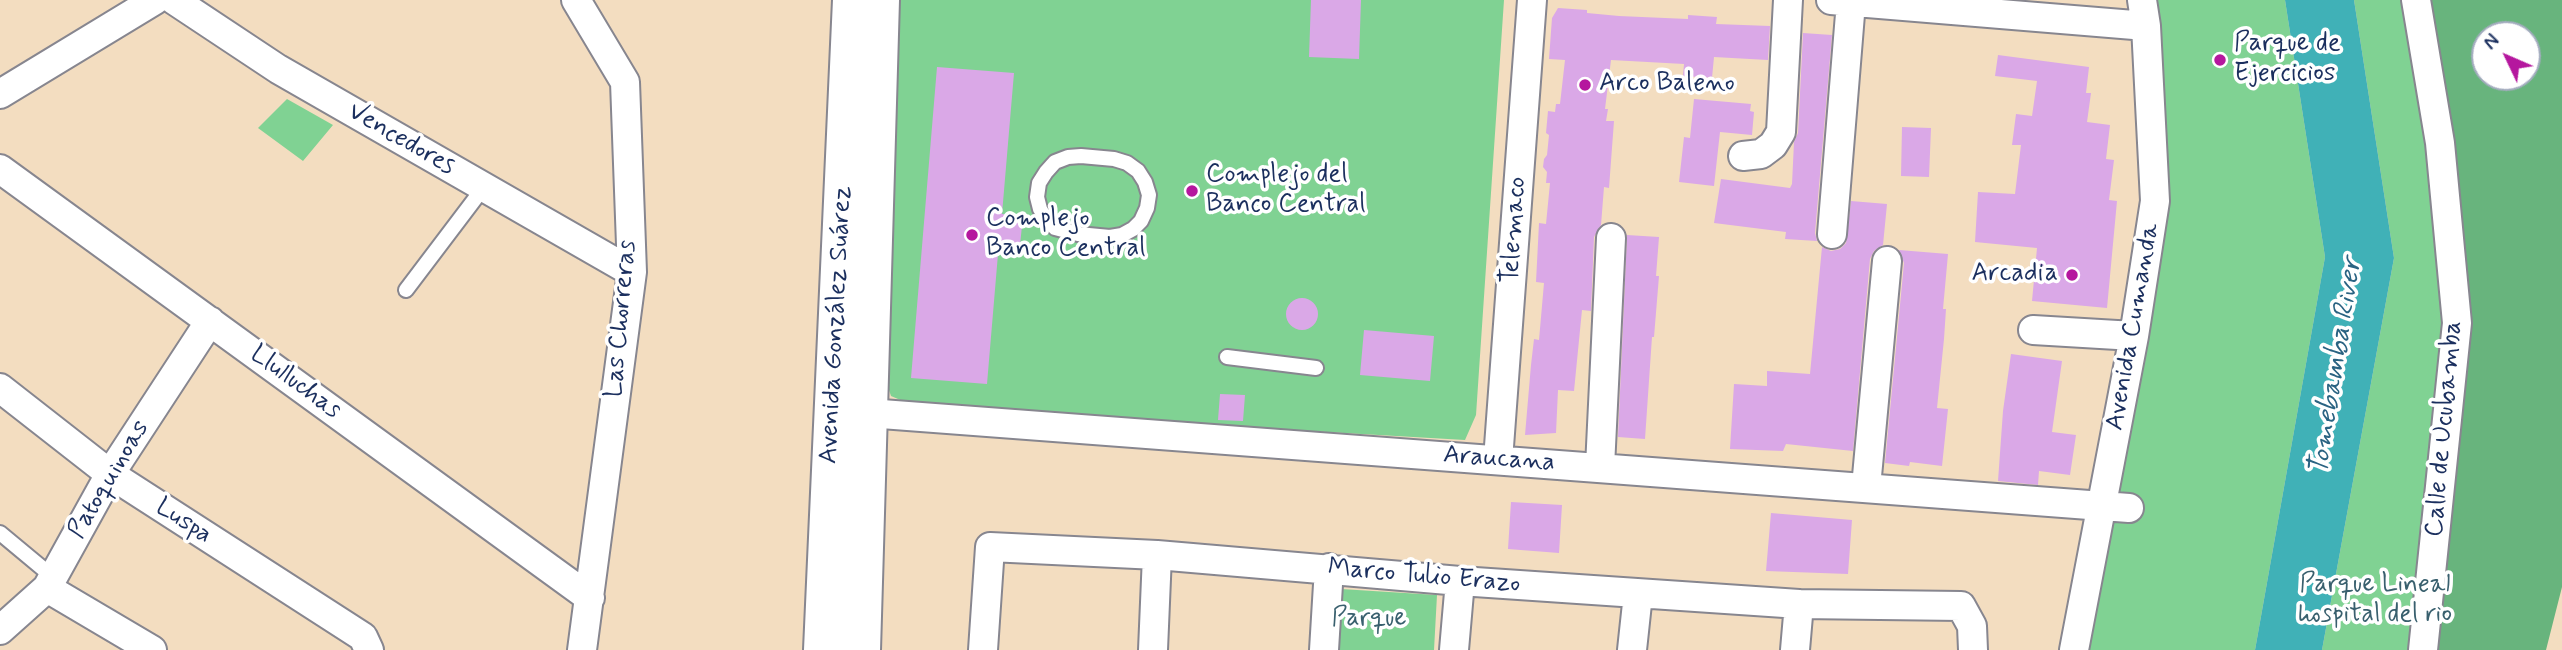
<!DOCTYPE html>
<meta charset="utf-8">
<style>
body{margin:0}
#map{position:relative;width:2562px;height:650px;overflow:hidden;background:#f3ddc0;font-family:Mynerve,sans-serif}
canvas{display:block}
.north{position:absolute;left:2471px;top:21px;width:70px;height:70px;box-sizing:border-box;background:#fff;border:2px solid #a4acbf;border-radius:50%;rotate:314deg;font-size:19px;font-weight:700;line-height:28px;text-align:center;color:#1b2f5e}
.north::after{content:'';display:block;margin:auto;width:24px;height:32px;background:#b5179e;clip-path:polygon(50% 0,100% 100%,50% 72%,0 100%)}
</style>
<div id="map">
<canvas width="2562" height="650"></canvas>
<div class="north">N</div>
</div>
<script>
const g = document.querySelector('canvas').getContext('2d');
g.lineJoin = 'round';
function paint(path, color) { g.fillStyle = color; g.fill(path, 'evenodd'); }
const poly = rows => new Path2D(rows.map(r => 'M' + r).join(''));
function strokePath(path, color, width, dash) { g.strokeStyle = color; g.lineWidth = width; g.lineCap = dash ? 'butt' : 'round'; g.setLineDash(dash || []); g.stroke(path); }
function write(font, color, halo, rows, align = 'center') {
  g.font = font + ' Mynerve,sans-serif'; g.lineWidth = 7; g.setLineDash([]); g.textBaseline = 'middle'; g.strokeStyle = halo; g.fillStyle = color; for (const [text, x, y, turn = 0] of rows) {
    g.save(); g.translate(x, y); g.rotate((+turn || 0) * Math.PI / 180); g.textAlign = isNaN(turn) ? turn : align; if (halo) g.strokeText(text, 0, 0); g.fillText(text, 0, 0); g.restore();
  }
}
const green = poly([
 [898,0,1504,0,1476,415,1465,440,1223,426,905,402,891,396,886,381],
 [2143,0,2285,0,2325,257,2255,650,2074,650,2155,201],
 [2354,0,2416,0,2466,318,2413,650,2322,650,2394,258],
 [287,99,333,125,303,161,258,128],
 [1341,589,1437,595,1434,650,1336,650]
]);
const forest = poly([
 [2416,0,2562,0,2562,587,2546,650,2413,650,2466,318],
 [2485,35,2527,35,2527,77,2485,77]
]);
const water = poly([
 [2285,0,2354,0,2394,258,2322,650,2255,650,2325,257]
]);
const building = poly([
 [1311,0,1361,0,1359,59,1309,57],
 [1558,8,1587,10,1587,13,1619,16,1688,19,1688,15,1717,17,1716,24,1770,26,1768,60,1714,57,1712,78,1683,76,1684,64,1611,60,1605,109,1608,109,1606,121,1614,121,1609,188,1604,187,1601,225,1594,237,1591,311,1582,310,1574,391,1558,390,1556,433,1525,435,1531,365,1534,339,1539,340,1544,283,1536,282,1539,223,1546,224,1550,183,1546,183,1547,172,1543,167,1544,159,1547,155,1549,135,1546,133,1548,111,1555,112,1556,104,1560,104,1565,60,1549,59,1552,18],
 [1803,33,1832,35,1815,233,1817,241,1785,239,1786,232,1714,223,1721,179,1790,188,1792,184,1794,142,1798,133],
 [1998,55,2089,67,2086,93,2091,93,2087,122,2110,125,2106,159,2114,160,2109,200,2117,201,2107,308,2032,301,2037,248,1975,242,1978,192,2015,194,2021,145,2012,145,2016,114,2032,116,2037,81,1995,76],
 [937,67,1014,73,1002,214,1023,216,1019,255,998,254,987,384,911,378],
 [1694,99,1751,104,1750,111,1754,112,1752,135,1720,132,1714,186,1679,182,1684,137,1690,138],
 [1902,127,1931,128,1929,177,1901,176],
 [1851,201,1887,204,1883,245,1874,251,1870,259,1853,451,1786,444,1783,451,1730,449,1734,384,1767,386,1767,371,1810,374,1822,247,1831,251,1840,249,1846,243],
 [1627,235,1659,237,1656,276,1659,276,1654,337,1652,337,1645,439,1618,437],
 [1899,250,1948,254,1943,309,1946,309,1944,339,1937,408,1948,409,1942,466,1910,462,1909,466,1885,463,1904,263],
 '1286 314a16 16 0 1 1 32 0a16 16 0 1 1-32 0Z',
 [1364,330,1434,336,1430,381,1360,375],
 [2011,354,2062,361,2052,432,2076,435,2070,475,2039,471,2038,485,1998,481,2003,411],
 [1220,394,1245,395,1243,421,1218,420],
 [1511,502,1562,505,1559,553,1508,549],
 [1771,513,1852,520,1848,574,1766,571]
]);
const lane = poly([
 [1081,156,1114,159,1127,163,1138,171,1145,182,1149,195,1147,208,1141,221,1133,229,1122,235,1110,237,1078,234,1055,228,1046,219,1040,209,1037,197,1039,183,1046,172,1055,162,1068,157,1081,156],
 [406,290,484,187],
 [1227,357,1316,368],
 [0,533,53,577]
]);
const street = poly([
 [174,0,278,69,632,272],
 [576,0,625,82,632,272,582,650],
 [1831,0,2146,26],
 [2416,0,2440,143,2457,323,2423,650],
 [0,94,155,0],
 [1743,156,1761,154,1773,145,1781,132,1788,0],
 [0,169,590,598],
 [1832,234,1851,2],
 [2033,330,2134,336],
 [0,388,110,474,363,637,369,650],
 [868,413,2129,508],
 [1498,460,1532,0],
 [1600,467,1611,238],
 [1866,487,1887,261],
 [47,588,152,650],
 [0,630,47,588,110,474,210,321],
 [983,650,990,547,1157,555,1460,581,1799,604,1961,606,1972,626,1973,650],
 [1153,650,1157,555],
 [1324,650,1329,568],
 [1454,650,1460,581],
 [1632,650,1638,594],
 [1795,650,1799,604],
 [2074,650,2134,336,2155,201,2146,26,2142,0]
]);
const secondary = poly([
 [823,650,852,0],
 [861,650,880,0]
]);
const markers = [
 [2220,60,7,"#b5179e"],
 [1585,85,7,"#b5179e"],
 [1192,191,7,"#b5179e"],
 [972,235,7,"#b5179e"],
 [2072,275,7,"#b5179e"]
];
const poiNames = [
 ["Parque de",2234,45],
 ["Ejercicios",2234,75],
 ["Arco Baleno",1599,85],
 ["Complejo del",1206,176],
 ["Banco Central",1206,206],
 ["Complejo",986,220],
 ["Banco Central",986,250],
 ["Arcadia",2058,275,"right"]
];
const streetNames = [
 ["Vencedores",401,140,30],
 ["Telemaco",1515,230,-86],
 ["Las Chorreras",622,319,-85],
 ["Avenida González Suárez",837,325,-87],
 ["Avenida Cumanda",2134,327,-80],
 ["Llulluchas",295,383,36],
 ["Calle de Ucubamba",2445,429,-85],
 ["Araucana",1499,460,4],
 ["Patoquinoas",110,480,-59],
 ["Luspa",183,522,33],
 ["Marco Tulio Erazo",1424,577,5]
];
const parkNames = [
 ["Parque Lineal",2375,586],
 ["hospital del rio",2375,616],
 ["Parque",1369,620]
];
const waterNames = [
 ["Tomebamba River",2337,367,-81]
];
paint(green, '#80d293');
paint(forest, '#68b47d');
paint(water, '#40b1b7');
paint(building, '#daa8e7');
strokePath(lane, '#87868f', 18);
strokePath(street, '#87868f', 32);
strokePath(secondary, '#87868f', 42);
strokePath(lane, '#fff', 14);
strokePath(street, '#fff', 28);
strokePath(secondary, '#fff', 38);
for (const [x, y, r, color] of markers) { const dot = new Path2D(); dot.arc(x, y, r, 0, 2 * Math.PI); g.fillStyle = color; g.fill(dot); strokePath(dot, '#fff', 2.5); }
write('26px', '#1b2f5e', '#fff', poiNames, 'left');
write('26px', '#1b2f5e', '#fff', streetNames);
write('26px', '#39606e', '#fff', parkNames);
write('italic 28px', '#2a6382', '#fff', waterNames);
</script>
